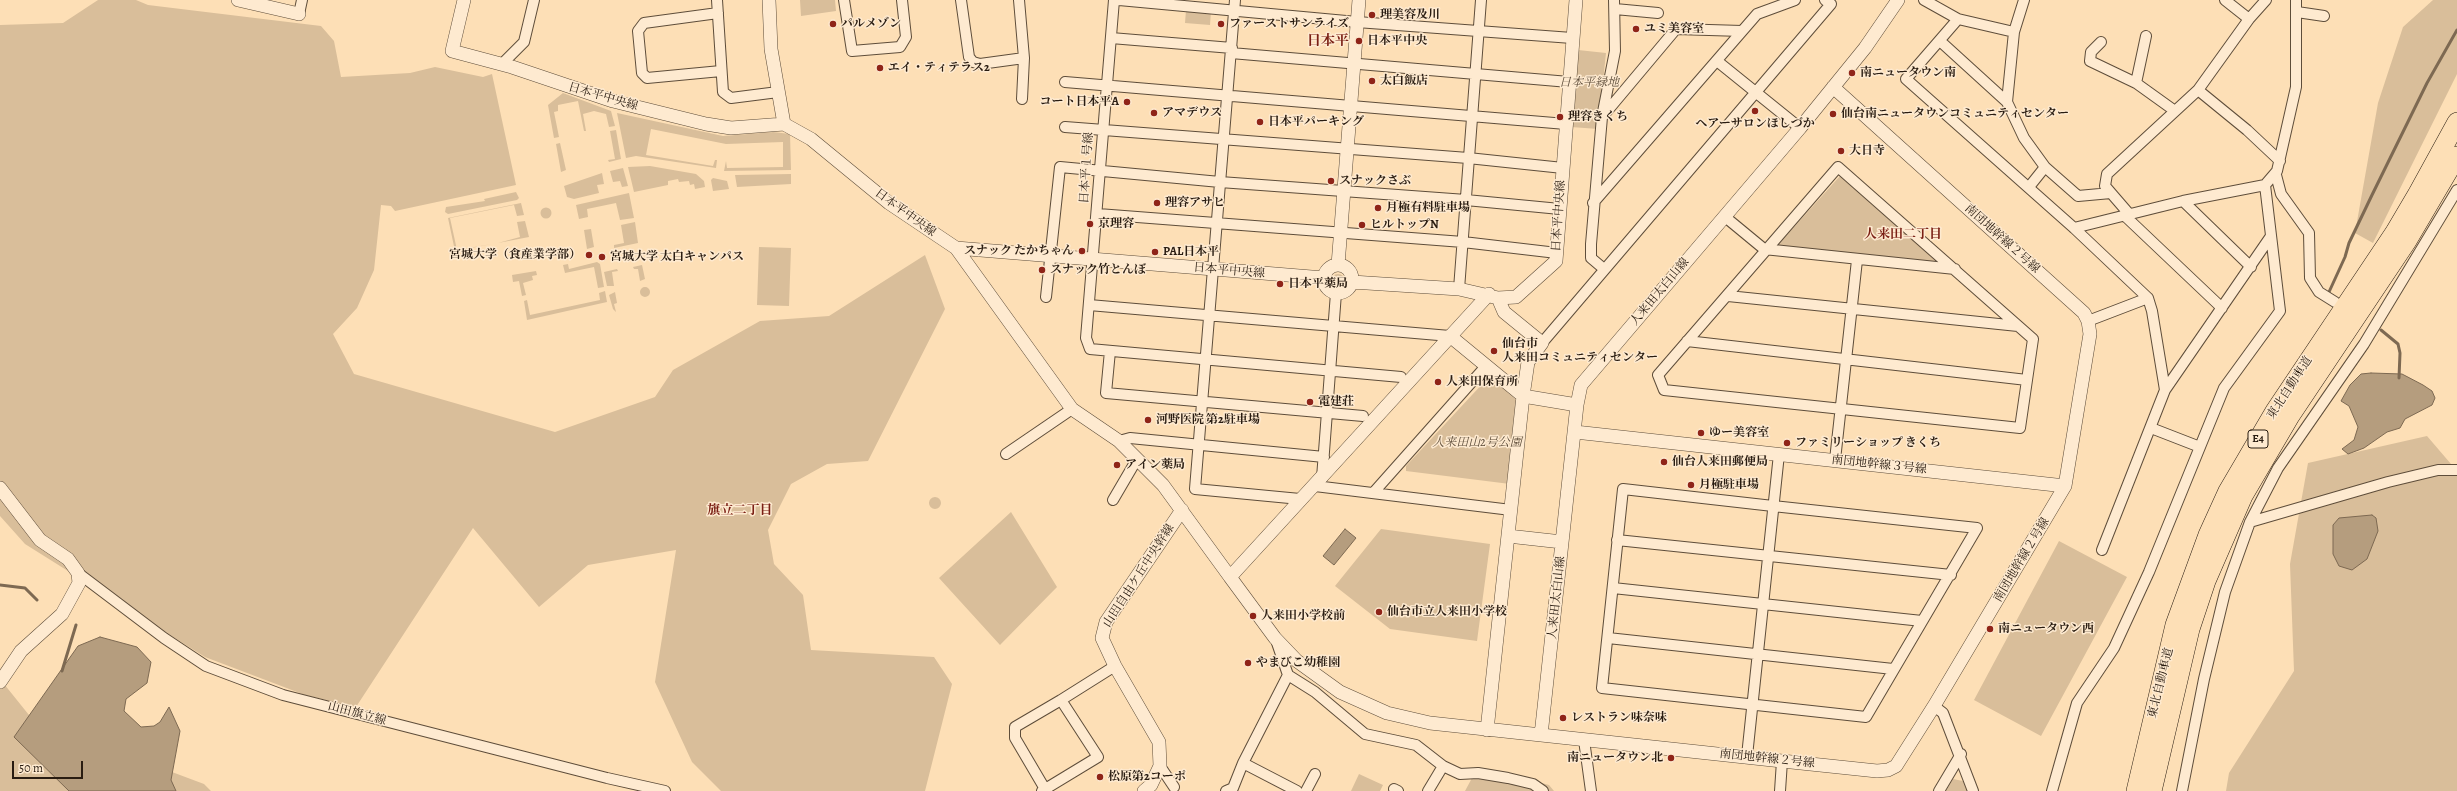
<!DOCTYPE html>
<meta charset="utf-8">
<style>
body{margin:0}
#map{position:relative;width:2457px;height:791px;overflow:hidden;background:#fddfb6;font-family:Alegreya,serif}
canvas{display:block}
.scale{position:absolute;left:12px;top:761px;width:71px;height:18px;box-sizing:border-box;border:2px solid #291c11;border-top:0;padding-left:5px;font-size:12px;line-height:14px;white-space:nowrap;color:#291c11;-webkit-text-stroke:3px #feead0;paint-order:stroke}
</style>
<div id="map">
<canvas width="2457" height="791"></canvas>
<div class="scale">50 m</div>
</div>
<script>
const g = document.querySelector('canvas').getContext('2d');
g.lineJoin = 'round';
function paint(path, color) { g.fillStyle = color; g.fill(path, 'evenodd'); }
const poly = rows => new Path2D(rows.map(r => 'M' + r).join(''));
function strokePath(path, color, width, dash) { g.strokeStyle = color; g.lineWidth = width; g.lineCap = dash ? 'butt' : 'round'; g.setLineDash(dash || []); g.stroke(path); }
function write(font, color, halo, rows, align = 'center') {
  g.font = font + ' Alegreya,"Noto Serif JP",serif'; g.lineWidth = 3; g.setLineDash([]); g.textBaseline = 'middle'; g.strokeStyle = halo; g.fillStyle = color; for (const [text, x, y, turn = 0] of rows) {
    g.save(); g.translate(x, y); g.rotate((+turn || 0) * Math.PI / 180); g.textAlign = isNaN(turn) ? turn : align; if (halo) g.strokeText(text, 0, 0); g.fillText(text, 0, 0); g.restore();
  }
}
const green = poly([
 [98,0,136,0,148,5,321,26,334,41,341,77,410,73,435,67,483,77,492,74,516,185,395,211,391,206,381,205,374,270,357,308,333,334,354,374,555,432,655,397,673,370,760,321,829,316,925,255,945,309,868,461,827,464,791,484,768,530,774,564,803,595,811,650,934,657,952,684,925,791,721,791,692,762,655,682,676,550,588,565,539,607,473,528,356,707,305,695,205,657,25,544,0,516,0,25,63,23],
 [800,0,835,0,836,11,801,16],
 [2433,0,2457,0,2457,74,2373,243,2355,233,2378,103,2403,27],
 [1186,10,1211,11,1210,25,1185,23],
 [1578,50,1606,53,1598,129,1571,127],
 [563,93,611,111,615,126,609,127,606,114,594,111,583,114,586,131,584,131,578,101,558,105,558,111,554,112,559,137,554,138,548,105],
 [617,113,723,136,773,132,790,134,791,170,724,171,726,161,727,168,783,167,783,142,726,144,651,129,646,155,713,166,715,160,717,160,716,168,636,156,626,158],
 [616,130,621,159,609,162,608,160,615,159,610,131],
 [560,143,566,170,561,172,556,144],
 [650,166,696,174,704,181,705,187,695,189,694,184,690,185,689,181,679,182,678,179,668,181,668,185,634,192,628,167],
 [623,168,628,186,622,187,620,181,613,182,610,171],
 [602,173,604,184,597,185,599,193,574,199,567,197,564,186],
 [791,174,791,184,737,187,735,175],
 [1840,176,1941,261,1940,264,1777,246],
 [713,178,727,181,729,189,713,191,711,180],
 [516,192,519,198,517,200,448,214,445,212,446,207,485,201,484,199],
 [629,193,634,218,620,220,616,203,587,209,588,217,579,219,576,205],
 [521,203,524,215,517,216,514,205,450,218,457,250,492,244,455,251,448,218],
 '540.5 213a5.5 5.5 0 1 1 11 0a5.5 5.5 0 1 1-11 0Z',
 [525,221,529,237,498,243,520,237,517,222],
 [635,222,638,243,614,248,614,245,624,243,621,225],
 [591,229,594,247,587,249,584,230],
 [759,247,791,248,789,306,757,305],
 [597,262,600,264,604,287,598,288,594,267,565,273,563,265,568,264,569,269],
 [642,265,645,279,640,281,638,269,634,269,633,267],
 [617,269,618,271,612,272,614,286,607,286,604,272],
 [536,271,537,275,532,276,533,280,523,283,526,295,522,296,519,281,513,282,512,275],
 '1331 281a7 7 0 1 1 14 0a7 7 0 1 1-14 0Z',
 '640 292a5 5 0 1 1 10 0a5 5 0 1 1-10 0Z',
 [605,291,607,302,527,320,524,301,527,300,530,315,600,300,599,293],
 [615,292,617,303,614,304,616,312,613,309,609,295],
 [1485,381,1494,381,1515,399,1518,406,1510,484,1406,471,1406,466],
 [2427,436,2457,471,2457,791,2226,791,2229,773,2294,671,2290,564,2308,463],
 '929 503a6 6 0 1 1 12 0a6 6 0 1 1-12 0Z',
 [1011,512,1057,587,1000,645,939,578],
 [1381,529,1490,544,1477,641,1390,629,1335,586],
 [2059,541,2127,577,2041,736,1974,700],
 [0,679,33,720,204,784,211,791,0,791],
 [1359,774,1383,785,1380,791,1351,791],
 [1509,774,1549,785,1554,791,1465,791,1472,778],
 [1953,779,1968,782,1970,791,1946,791]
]);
const water = poly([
 [2371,373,2402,374,2423,385,2432,391,2435,398,2432,405,2405,419,2400,428,2387,432,2364,448,2348,454,2342,449,2354,440,2358,427,2349,406,2341,401,2350,385,2361,374,2371,373],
 [2372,515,2376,518,2378,531,2367,559,2352,570,2339,566,2333,554,2333,525,2339,518,2372,515],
 [1345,529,1356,538,1334,565,1323,556,1345,529],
 [100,637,137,647,151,662,147,683,126,699,124,711,141,727,154,726,160,722,169,707,180,731,171,780,176,791,69,791,14,737,78,646,100,637]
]);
const stream = poly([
 [2329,292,2345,257,2349,243,2372,195,2427,83,2457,30],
 [2381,330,2398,344,2400,353,2399,378],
 [0,585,25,588,37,600],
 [62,671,76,625]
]);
const minor = poly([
 [717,0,723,92,731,98,778,92],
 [844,0,852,51,900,47,906,37,902,0],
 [961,0,969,57,973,62,980,64,1024,58],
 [1019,0,1024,58,1022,99],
 [1114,0,1086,338,1090,349,1401,377],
 [1119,0,1357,22,1572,38],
 [1235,0,1195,489,1300,499],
 [1924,0,1958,19,2014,32,2024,0],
 [2225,0,2249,19,2266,0],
 [1615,9,1658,13],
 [2297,12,2324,16],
 [718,13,644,23,638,31,642,73,647,78,721,71],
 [299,14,302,0],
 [1958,19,1906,79,2074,228,2148,298,2152,311,2165,390],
 [1111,38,1232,48],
 [1940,41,2007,102,2024,138,2045,167,2078,196,2111,193,2130,215],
 [2101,42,2091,52,2090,61,2136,83,2175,111],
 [1231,53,1569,82],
 [1717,61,1800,128],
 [502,64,524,42,534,0],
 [1065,82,1566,124],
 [2136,83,2146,36],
 [2198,90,2247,130,2280,161],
 [2007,102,2014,32],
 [1603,116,1676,29,1742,31],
 [1065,127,1468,158,1563,168],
 [1838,167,2033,339,2020,428,1664,390,1658,375,1838,167],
 [2276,175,2281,194,2309,233,2310,278,2319,292,2335,302],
 [2029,187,2045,167],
 [2111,193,2105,186,2107,174,2198,90,2249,19],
 [2183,201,2251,267],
 [1593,203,1757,14,1795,0],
 [1098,214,1463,242,1557,253],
 [1724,216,1764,249,1955,269],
 [2125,216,2222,308],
 [2074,228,2183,201,2265,185],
 [1604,269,1591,258,1591,244,1602,117,1615,51,1614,0],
 [1459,289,1481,0],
 [1728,296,2018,326],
 [1046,297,1060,167,1220,182,1466,200,1560,209],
 [1089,305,1450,336],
 [2088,321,2148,298],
 [1687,341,2027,380],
 [1542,343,1831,4,1825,0],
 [1110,351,1106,393,1363,416],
 [2151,428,2200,447],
 [1119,441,1130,438,1324,457],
 [1006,454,1072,409],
 [1835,460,1857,260],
 [1322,478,1336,293],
 [1315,486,1511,510],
 [1623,489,1773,506,1977,528,1866,717,1602,688,1623,489],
 [1374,492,1486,366],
 [1113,500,1137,459],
 [2250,522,2388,482,2438,470,2457,470],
 [1617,540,1951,575],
 [2102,550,2165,390,2271,236],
 [78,573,164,638,206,666,283,695,607,778,665,791],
 [1613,588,1922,621],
 [1608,638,1893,669],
 [1276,640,1288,675,1315,692,1365,734,1416,745,1443,766,1460,774,1478,773,1508,778,1533,784,1543,791],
 [1288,675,1243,763,1297,791],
 [1934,706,1943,713,1973,791],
 [1584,740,1591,791],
 [1747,756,1779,454],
 [1160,766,1174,787],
 [1045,789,1015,738,1015,727,1061,700],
 [1394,789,1398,791],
 [1042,791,1098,757,1061,700,1115,666],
 [1226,791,1233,788,1243,763],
 [1306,791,1315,774],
 [1428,791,1443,766],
 [1780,791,1782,761],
 [1939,791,1961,754],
 [2052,791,2077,703,2114,648,2149,572,2224,388,2280,311,2265,185,2277,171,2296,87,2296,0],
 [2182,791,2204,679,2225,592,2250,522,2278,468,2364,344,2457,190]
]);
const tertiary = poly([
 [238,0,299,14],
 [464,0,452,51,512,67,613,101,706,124,731,128,784,124,811,139,889,203,956,248,1324,278],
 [769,0,771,49,784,124],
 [956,248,1072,409,1119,441,1163,485,1230,577,1489,294],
 '1324 279a14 14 0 1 1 28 0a14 14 0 1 1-28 0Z',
 [1338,265,1359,0],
 [1352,282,1459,289,1498,298,1516,297,1556,261,1576,0],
 [1450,336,1523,396,1577,405],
 [1575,432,2065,486],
 [0,488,40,540,68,559,78,573,79,583,62,614,21,651,0,682],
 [1508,536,1562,542],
 [1230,577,1275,638,1297,661,1340,692,1387,713,1430,723,1782,761,1877,771,1888,770,1896,766,1934,706,2065,486,2090,334,2088,321,2084,313,1833,87],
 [1487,730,1523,396,1528,362,1542,343,1504,312,1498,298],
 [1541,735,1577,405,1581,385,1800,128,1865,48,1898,0],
 [1144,791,1151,785,1160,766,1159,742,1115,666,1102,638,1106,622,1182,510]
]);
const motorway = poly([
 [2136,791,2175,625,2208,535,2228,491,2275,411,2395,232,2418,193,2457,122],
 [2152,791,2190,629,2206,581,2243,496,2290,416,2407,241,2457,156]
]);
const markers = [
 [1372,15,4,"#8f2418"],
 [833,24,4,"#8f2418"],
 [1221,24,4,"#8f2418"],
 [1636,29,4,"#8f2418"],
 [1359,41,4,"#8f2418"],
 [880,68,4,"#8f2418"],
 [1852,73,4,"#8f2418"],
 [1372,81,4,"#8f2418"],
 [1127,102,4,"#8f2418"],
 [1755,111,4,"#8f2418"],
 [1154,113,4,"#8f2418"],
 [1833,114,4,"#8f2418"],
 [1560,117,4,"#8f2418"],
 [1260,122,4,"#8f2418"],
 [1841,151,4,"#8f2418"],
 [1331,181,4,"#8f2418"],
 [1157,203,4,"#8f2418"],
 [1378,208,4,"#8f2418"],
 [1090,224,4,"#8f2418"],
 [1362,225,4,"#8f2418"],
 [1082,251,4,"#8f2418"],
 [1155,252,4,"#8f2418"],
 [589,255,4,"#8f2418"],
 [602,257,4,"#8f2418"],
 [1042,270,4,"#8f2418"],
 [1280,284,4,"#8f2418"],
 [1494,351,4,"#8f2418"],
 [1438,382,4,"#8f2418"],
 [1310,402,4,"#8f2418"],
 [1148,420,4,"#8f2418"],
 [1701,433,4,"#8f2418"],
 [1787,443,4,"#8f2418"],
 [1664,462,4,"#8f2418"],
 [1117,465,4,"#8f2418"],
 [1691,485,4,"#8f2418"],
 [1379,612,4,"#8f2418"],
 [1253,616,4,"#8f2418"],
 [1990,629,4,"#8f2418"],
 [1248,663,4,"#8f2418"],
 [1563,718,4,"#8f2418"],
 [1671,758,4,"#8f2418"],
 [1100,777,4,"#8f2418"]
];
const shields = [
 [2258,439,20]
];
const shieldNames = [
 ["E4",2258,439]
];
const poiNames = [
 ["理美容及川",1380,15],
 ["パルメゾン",841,24],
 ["ファーストサンライズ",1229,24],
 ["ユミ美容室",1644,29],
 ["日本平中央",1367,41],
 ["エイ・ティテラス2",888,68],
 ["南ニュータウン南",1860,73],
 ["太白飯店",1380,81],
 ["コート日本平A",1119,102,"right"],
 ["アマデウス",1162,113],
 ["仙台南ニュータウンコミュニティセンター",1841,114],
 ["理容きくち",1568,117],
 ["日本平パーキング",1268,122],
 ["ヘアーサロンほしづか",1755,124,"center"],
 ["大日寺",1849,151],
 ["スナックさぶ",1339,181],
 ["理容アサヒ",1165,203],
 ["月極有料駐車場",1386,208],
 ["京理容",1098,224],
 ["ヒルトップN",1370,225],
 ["スナック たかちゃん",1074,251,"right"],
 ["PAL日本平",1163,252],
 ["宮城大学（食産業学部）",581,255,"right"],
 ["宮城大学 太白キャンパス",610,257],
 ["スナック竹とんぼ",1050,270],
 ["日本平薬局",1288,284],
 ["仙台市",1502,344],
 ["人来田コミュニティセンター",1502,358],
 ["人来田保育所",1446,382],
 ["電建荘",1318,402],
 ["河野医院 第2駐車場",1156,420],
 ["ゆー美容室",1709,433],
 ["ファミリーショップ きくち",1795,443],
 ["仙台人来田郵便局",1672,462],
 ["アイン薬局",1125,465],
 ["月極駐車場",1699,485],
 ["仙台市立人来田小学校",1387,612],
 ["人来田小学校前",1261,616],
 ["南ニュータウン西",1998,629],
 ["やまびこ幼稚園",1256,663],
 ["レストラン味奈味",1571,718],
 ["南ニュータウン北",1663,758,"right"],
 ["松原第2コーポ",1108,777]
];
const parkNames = [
 ["日本平緑地",1589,83],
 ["人来田山2号公園",1477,443]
];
const streetNames = [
 ["日本平中央線",603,97,16],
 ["日本平１号線",1087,168,-86],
 ["日本平中央線",905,213,36],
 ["日本平中央線",1559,216,-86],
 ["南団地幹線２号線",2002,239,42],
 ["日本平中央線",1229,271,5],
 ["人来田太白山線",1660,292,-50],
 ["東北自動車道",2290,388,-57],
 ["南団地幹線３号線",1879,465,6],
 ["南団地幹線２号線",2022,560,-59],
 ["山田自由ケ丘中央幹線",1139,576,-57],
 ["人来田太白山線",1557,598,-84],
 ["東北自動車道",2161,683,-76],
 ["山田旗立線",357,714,15],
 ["南団地幹線２号線",1767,759,6]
];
const neighbourhoodNames = [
 ["人来田二丁目",1903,235],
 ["旗立二丁目",740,511]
];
const quarterNames = [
 ["日本平",1328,42]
];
paint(green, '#d9be9a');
paint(water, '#b59d7e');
strokePath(water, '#7d6952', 1);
strokePath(stream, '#7d6952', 3);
strokePath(minor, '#5e4d3a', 12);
strokePath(tertiary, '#5e4d3a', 14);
strokePath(motorway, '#291c11', 20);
strokePath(minor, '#feead0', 10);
strokePath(tertiary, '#feead0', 13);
strokePath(motorway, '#fddfb6', 19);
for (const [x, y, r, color] of markers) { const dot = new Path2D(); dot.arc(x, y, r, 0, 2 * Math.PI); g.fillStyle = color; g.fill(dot); strokePath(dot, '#feead0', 1.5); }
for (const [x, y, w] of shields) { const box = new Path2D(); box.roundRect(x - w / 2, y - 9, w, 18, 3); g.fillStyle = '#feead0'; g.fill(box); strokePath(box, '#291c11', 1); }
write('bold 11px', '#291c11', null, shieldNames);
write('bold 12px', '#291c11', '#feead0', poiNames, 'left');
write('italic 12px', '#5e4d3a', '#feead0', parkNames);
write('12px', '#291c11', '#feead0', streetNames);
write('bold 13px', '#7a1f14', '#feead0', neighbourhoodNames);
write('bold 14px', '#7a1f14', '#feead0', quarterNames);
</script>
